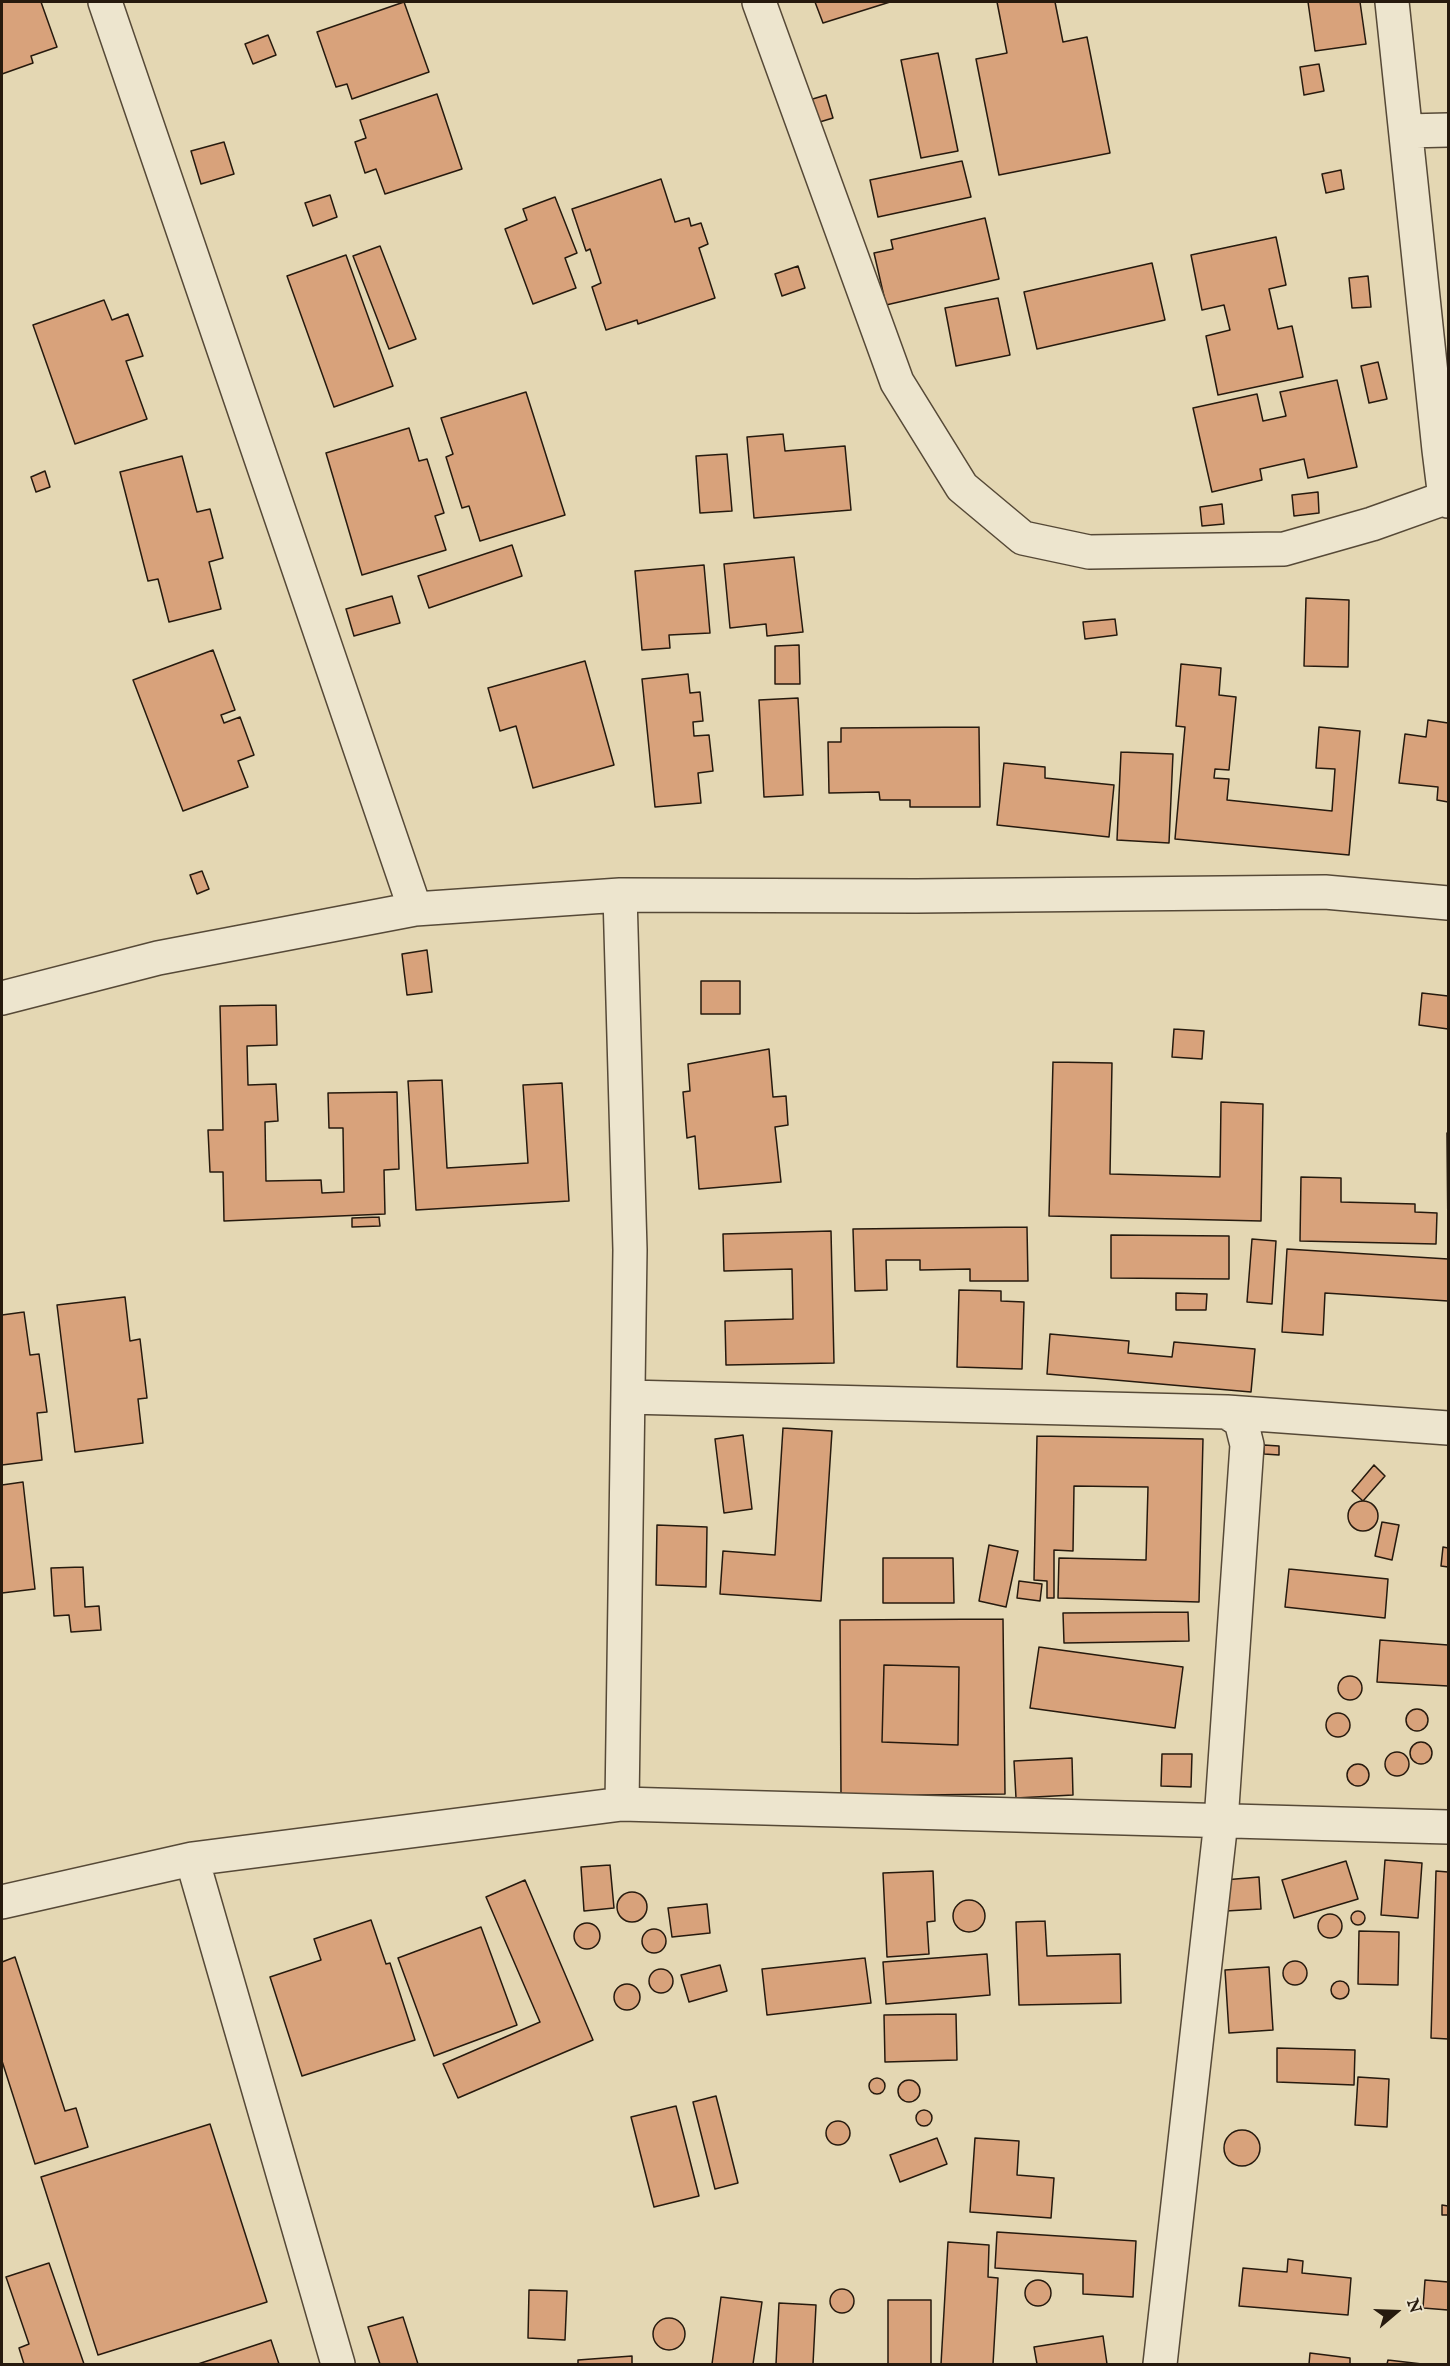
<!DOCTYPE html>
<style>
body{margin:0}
#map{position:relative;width:1450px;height:2366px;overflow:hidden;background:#e4d7b3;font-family:"IM FELL English",serif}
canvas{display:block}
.frame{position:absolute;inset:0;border:3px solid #261a0e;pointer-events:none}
.north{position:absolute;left:1366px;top:2282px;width:60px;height:60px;-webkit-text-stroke:4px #ede5ce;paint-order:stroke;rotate:71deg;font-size:16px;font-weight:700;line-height:24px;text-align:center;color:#261a0e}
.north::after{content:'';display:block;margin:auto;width:21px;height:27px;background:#261a0e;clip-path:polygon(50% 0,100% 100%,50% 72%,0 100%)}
</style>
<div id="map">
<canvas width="1450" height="2366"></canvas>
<div class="frame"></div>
<div class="north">N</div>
</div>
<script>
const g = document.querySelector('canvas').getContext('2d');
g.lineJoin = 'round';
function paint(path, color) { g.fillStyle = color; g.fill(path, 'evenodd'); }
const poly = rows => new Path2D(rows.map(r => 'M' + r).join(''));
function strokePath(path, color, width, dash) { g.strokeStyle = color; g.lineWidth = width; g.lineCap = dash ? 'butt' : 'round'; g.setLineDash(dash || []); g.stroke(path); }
const building = poly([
 [2,2,41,2,57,47,31,56,33,63,2,74,2,2],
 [404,2,429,72,352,99,347,84,336,87,317,32,404,2],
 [815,2,890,2,823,23,815,2],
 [997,2,1055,2,1063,42,1087,37,1110,153,999,175,976,59,1007,53,997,2],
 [1308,2,1360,2,1366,44,1315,51,1308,2],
 [268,35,276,55,253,64,245,44,268,35],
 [938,53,958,151,921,158,901,60,938,53],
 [1319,64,1324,91,1304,95,1300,67,1319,64],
 [437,94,462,169,385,194,376,169,365,173,355,142,366,138,360,120,437,94],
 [826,95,833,118,813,124,806,101,826,95],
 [224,142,234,174,201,184,191,151,224,142],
 [962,161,971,197,878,217,870,180,962,161],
 [1341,170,1344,189,1326,193,1322,174,1341,170],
 [661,179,675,222,689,218,691,226,701,223,708,244,699,248,715,298,638,324,637,320,606,330,592,287,601,283,590,249,586,251,572,209,661,179],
 [330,195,337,217,313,226,305,203,330,195],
 [555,197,577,253,565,258,576,288,533,304,505,229,527,220,523,209,555,197],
 [985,218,999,279,886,305,874,253,893,249,891,240,985,218],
 [1276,237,1286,285,1269,289,1278,329,1292,326,1303,377,1218,395,1206,336,1230,330,1224,305,1202,310,1191,255,1276,237],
 [380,246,416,339,389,349,353,256,380,246],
 [346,255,393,386,334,407,287,276,346,255],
 [1152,263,1165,320,1037,349,1024,292,1152,263],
 [798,266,805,288,782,296,775,274,798,266],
 [1368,276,1371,307,1352,308,1349,278,1368,276],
 [998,298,1010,355,956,366,945,308,998,298],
 [104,300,112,320,128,314,143,356,126,361,147,419,75,444,33,325,104,300],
 [1378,362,1387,399,1369,403,1361,366,1378,362],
 [1337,380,1357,467,1308,478,1304,459,1260,469,1262,480,1212,492,1193,408,1257,394,1263,421,1286,416,1280,392,1337,380],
 [526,392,565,515,480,541,469,506,462,508,446,457,453,454,441,418,526,392],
 [409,428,419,461,427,459,444,513,435,516,446,550,362,575,326,453,409,428],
 [783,434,785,451,845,446,851,510,754,518,747,437,783,434],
 [727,454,732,511,700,513,696,456,727,454],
 [182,456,197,512,210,509,223,558,209,562,221,609,169,622,158,579,148,581,120,472,182,456],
 [45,471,50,487,36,492,31,477,45,471],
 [1318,492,1319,513,1294,516,1292,495,1318,492],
 [1222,504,1224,524,1202,526,1200,507,1222,504],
 [512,545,522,576,429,608,418,576,512,545],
 [794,557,803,632,767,636,766,624,730,628,724,564,794,557],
 [704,565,710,633,669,635,670,648,642,650,635,571,704,565],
 [392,596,400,623,354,636,346,609,392,596],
 [1306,598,1349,600,1348,667,1304,666,1306,598],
 [1115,619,1117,635,1085,639,1083,622,1115,619],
 [799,645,800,684,775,684,775,646,799,645],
 [213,650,235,710,221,715,224,723,240,717,254,755,238,761,248,787,183,811,133,680,213,650],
 [585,661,614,765,533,788,516,726,500,731,488,688,585,661],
 [1181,664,1221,668,1219,695,1236,697,1229,770,1215,769,1214,778,1229,779,1227,800,1332,811,1335,769,1316,768,1319,727,1360,731,1349,855,1175,839,1185,727,1176,726,1181,664],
 [688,674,690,693,700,692,703,721,693,722,694,736,709,735,713,771,698,773,701,803,655,807,642,679,688,674],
 [798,698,803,795,764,797,759,700,798,698],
 [1428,720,1448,723,1448,802,1437,800,1438,787,1399,783,1405,734,1426,737,1428,720],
 [979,727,980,807,910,807,910,800,880,800,879,792,829,793,828,742,841,742,841,728,979,727],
 [1121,752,1173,754,1169,843,1117,840,1121,752],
 [1004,763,1045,767,1045,778,1114,785,1109,837,997,825,1004,763],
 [202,871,209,889,197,894,190,875,202,871],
 [427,950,432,992,407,995,402,954,427,950],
 [701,981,740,981,740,1014,701,1014,701,981],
 [1422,993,1448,996,1448,1029,1419,1025,1422,993],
 [276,1005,277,1045,247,1046,248,1085,276,1084,278,1121,265,1122,266,1181,321,1180,322,1193,344,1192,343,1128,329,1128,328,1093,397,1092,399,1169,384,1170,385,1214,224,1221,223,1172,210,1172,208,1130,223,1130,220,1006,276,1005],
 [1174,1029,1204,1031,1202,1059,1172,1057,1174,1029],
 [769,1049,773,1097,786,1096,788,1125,775,1127,781,1182,699,1189,695,1136,687,1138,683,1092,690,1091,688,1064,769,1049],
 [1053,1062,1112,1063,1110,1174,1220,1177,1221,1102,1263,1104,1261,1221,1049,1216,1053,1062],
 [442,1080,447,1168,528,1163,523,1085,562,1083,569,1201,416,1210,408,1081,442,1080],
 [1447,1133,1448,1133,1448,1239,1447,1133],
 [1301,1177,1341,1178,1341,1202,1415,1204,1415,1212,1437,1213,1436,1244,1300,1241,1301,1177],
 [379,1217,380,1226,352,1227,352,1218,379,1217],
 [1027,1227,1028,1281,970,1281,970,1269,920,1270,920,1260,886,1260,887,1290,855,1291,853,1229,1027,1227],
 [831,1231,834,1363,726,1365,725,1321,793,1319,792,1269,724,1271,723,1234,831,1231],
 [1111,1235,1229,1236,1229,1279,1111,1278,1111,1235],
 [1252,1239,1276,1241,1272,1304,1247,1302,1252,1239],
 [1287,1249,1448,1259,1448,1301,1325,1293,1323,1335,1282,1332,1287,1249],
 [959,1290,1001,1291,1001,1301,1024,1302,1022,1369,957,1367,959,1290],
 [1176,1293,1207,1294,1206,1310,1176,1310,1176,1293],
 [125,1297,130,1341,140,1339,147,1398,138,1399,143,1443,75,1452,57,1305,125,1297],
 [24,1312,30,1355,39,1354,47,1412,37,1413,42,1460,2,1465,2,1315,24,1312],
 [1050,1334,1129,1341,1128,1353,1172,1357,1174,1342,1255,1349,1251,1392,1047,1374,1050,1334],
 [783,1428,832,1431,821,1601,720,1594,723,1551,775,1555,783,1428],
 [743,1435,752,1509,724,1513,715,1439,743,1435],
 [1037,1436,1203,1439,1199,1602,1058,1598,1059,1558,1146,1560,1148,1487,1074,1486,1073,1551,1054,1550,1054,1598,1047,1598,1047,1581,1034,1580,1037,1436],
 [1264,1445,1279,1446,1279,1455,1264,1454,1264,1445],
 [1374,1465,1385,1476,1363,1501,1352,1491,1374,1465],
 [23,1482,35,1589,2,1593,2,1485,23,1482],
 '1348 1516a15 15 0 1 1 30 0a15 15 0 1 1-30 0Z',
 [1382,1522,1399,1525,1392,1560,1375,1556,1382,1522],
 [657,1525,707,1527,706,1587,656,1585,657,1525],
 [989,1545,1018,1551,1006,1607,979,1601,989,1545],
 [1443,1547,1448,1548,1448,1567,1441,1566,1443,1547],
 [883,1558,953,1558,954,1603,883,1603,883,1558],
 [83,1567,85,1607,99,1606,101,1630,71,1632,69,1615,54,1616,51,1568,83,1567],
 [1289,1569,1388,1579,1385,1618,1285,1607,1289,1569],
 [1019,1581,1042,1584,1040,1601,1017,1598,1019,1581],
 [1188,1612,1189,1641,1064,1643,1063,1613,1188,1612],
 [1003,1619,1005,1794,841,1796,840,1620,1003,1619],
 [884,1665,959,1667,958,1745,882,1742,884,1665],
 [1380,1640,1448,1645,1448,1686,1377,1682,1380,1640],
 [1039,1647,1183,1667,1175,1728,1030,1708,1039,1647],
 [884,1665,959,1667,958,1745,882,1742,884,1665],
 '1338 1688a12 12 0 1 1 24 0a12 12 0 1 1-24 0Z',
 '1406 1720a11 11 0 1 1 22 0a11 11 0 1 1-22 0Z',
 '1326 1725a12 12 0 1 1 24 0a12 12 0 1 1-24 0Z',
 '1410 1753a11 11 0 1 1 22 0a11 11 0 1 1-22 0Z',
 '1385 1764a12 12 0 1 1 24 0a12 12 0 1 1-24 0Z',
 [1162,1754,1192,1754,1191,1787,1161,1786,1162,1754],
 [1072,1758,1073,1795,1016,1798,1014,1761,1072,1758],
 '1347 1775a11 11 0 1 1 22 0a11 11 0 1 1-22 0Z',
 [1385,1860,1422,1863,1418,1918,1381,1915,1385,1860],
 [1346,1861,1358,1899,1294,1918,1282,1880,1346,1861],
 [610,1865,614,1908,584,1911,581,1867,610,1865],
 [933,1871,935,1921,927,1922,929,1954,887,1957,883,1873,933,1871],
 [1436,1871,1448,1872,1448,2039,1431,2038,1436,1871],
 [1259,1877,1261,1909,1226,1911,1224,1880,1259,1877],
 [525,1880,593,2040,458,2098,443,2064,540,2022,486,1897,525,1880],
 '617 1907a15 15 0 1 1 30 0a15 15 0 1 1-30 0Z',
 '953 1916a16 16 0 1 1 32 0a16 16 0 1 1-32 0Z',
 [707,1904,710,1933,672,1937,668,1908,707,1904],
 '1351 1918a7 7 0 1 1 14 0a7 7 0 1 1-14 0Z',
 '1318 1926a12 12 0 1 1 24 0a12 12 0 1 1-24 0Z',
 [371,1920,386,1964,390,1963,415,2040,302,2076,270,1977,321,1960,314,1939,371,1920],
 [1045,1921,1047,1956,1120,1954,1121,2003,1019,2005,1016,1922,1045,1921],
 '574 1936a13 13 0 1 1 26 0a13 13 0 1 1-26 0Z',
 [481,1927,517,2025,434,2056,398,1958,481,1927],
 '642 1941a12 12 0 1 1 24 0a12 12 0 1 1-24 0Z',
 [1359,1931,1399,1932,1398,1985,1358,1984,1359,1931],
 [987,1954,990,1995,886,2004,883,1962,987,1954],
 [15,1957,65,2111,76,2108,88,2147,35,2164,2,2061,2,1962,15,1957],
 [865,1958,871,2003,767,2015,762,1969,865,1958],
 '1283 1973a12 12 0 1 1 24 0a12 12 0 1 1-24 0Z',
 [720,1965,727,1991,689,2002,681,1975,720,1965],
 [1269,1967,1273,2030,1229,2033,1225,1970,1269,1967],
 '649 1981a12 12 0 1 1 24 0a12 12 0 1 1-24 0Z',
 '1331 1990a9 9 0 1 1 18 0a9 9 0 1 1-18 0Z',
 '614 1997a13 13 0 1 1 26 0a13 13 0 1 1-26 0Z',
 [956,2014,957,2060,885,2062,884,2015,956,2014],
 [1277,2048,1355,2050,1354,2085,1277,2082,1277,2048],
 [1358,2077,1389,2079,1387,2127,1355,2125,1358,2077],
 '869 2086a8 8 0 1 1 16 0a8 8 0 1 1-16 0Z',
 '898 2091a11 11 0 1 1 22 0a11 11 0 1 1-22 0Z',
 [716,2096,738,2183,715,2189,693,2102,716,2096],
 [676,2106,699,2196,654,2207,631,2117,676,2106],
 '916 2118a8 8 0 1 1 16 0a8 8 0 1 1-16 0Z',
 '826 2133a12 12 0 1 1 24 0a12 12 0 1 1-24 0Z',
 [210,2124,267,2302,98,2355,41,2177,210,2124],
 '1224 2148a18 18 0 1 1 36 0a18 18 0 1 1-36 0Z',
 [937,2138,947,2164,900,2182,890,2155,937,2138],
 [975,2138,1019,2141,1017,2175,1054,2178,1051,2218,970,2212,975,2138],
 [1442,2205,1448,2206,1448,2215,1442,2215,1442,2205],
 [997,2232,1136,2241,1133,2297,1083,2294,1083,2274,995,2268,997,2232],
 [948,2242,989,2245,988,2277,998,2278,993,2364,941,2364,948,2242],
 [1288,2259,1303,2261,1302,2273,1351,2278,1348,2315,1239,2306,1243,2268,1287,2272,1288,2259],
 [49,2263,84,2364,24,2364,19,2348,29,2344,6,2277,49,2263],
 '1025 2293a13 13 0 1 1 26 0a13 13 0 1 1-26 0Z',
 [1425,2280,1448,2282,1448,2310,1423,2308,1425,2280],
 '830 2301a12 12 0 1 1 24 0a12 12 0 1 1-24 0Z',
 [529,2290,567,2291,565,2340,528,2338,529,2290],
 [721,2297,762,2302,753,2364,712,2364,721,2297],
 [888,2300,931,2300,931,2364,888,2364,888,2300],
 [779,2303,816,2305,813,2364,776,2364,779,2303],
 [403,2317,418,2364,380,2364,368,2327,403,2317],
 '653 2334a16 16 0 1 1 32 0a16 16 0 1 1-32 0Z',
 [1103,2336,1107,2364,1037,2364,1034,2347,1103,2336],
 [271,2340,279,2364,198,2364,271,2340],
 [1310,2353,1350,2358,1350,2364,1309,2364,1310,2353],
 [632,2356,632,2364,578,2364,578,2360,632,2356],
 [1388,2360,1422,2364,1387,2364,1388,2360]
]);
const street = poly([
 [105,2,415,909],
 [759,2,897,382,962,487,1023,538,1089,552,1284,549,1372,524,1445,498],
 [1392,2,1439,450,1445,498,1448,501],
 [1406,131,1448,130],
 [620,895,630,1250,622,1804],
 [2,998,158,958,415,909,620,895,916,896,1325,892,1448,903],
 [628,1397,1227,1412,1241,1421,1247,1445,1221,1821,1160,2364],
 [1227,1412,1448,1428],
 [192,1859,338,2364],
 [2,1902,192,1859,622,1804,1448,1827]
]);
paint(building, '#d8a27b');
strokePath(building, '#261a0e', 1.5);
strokePath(street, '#564937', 36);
strokePath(street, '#ede5ce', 33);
</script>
